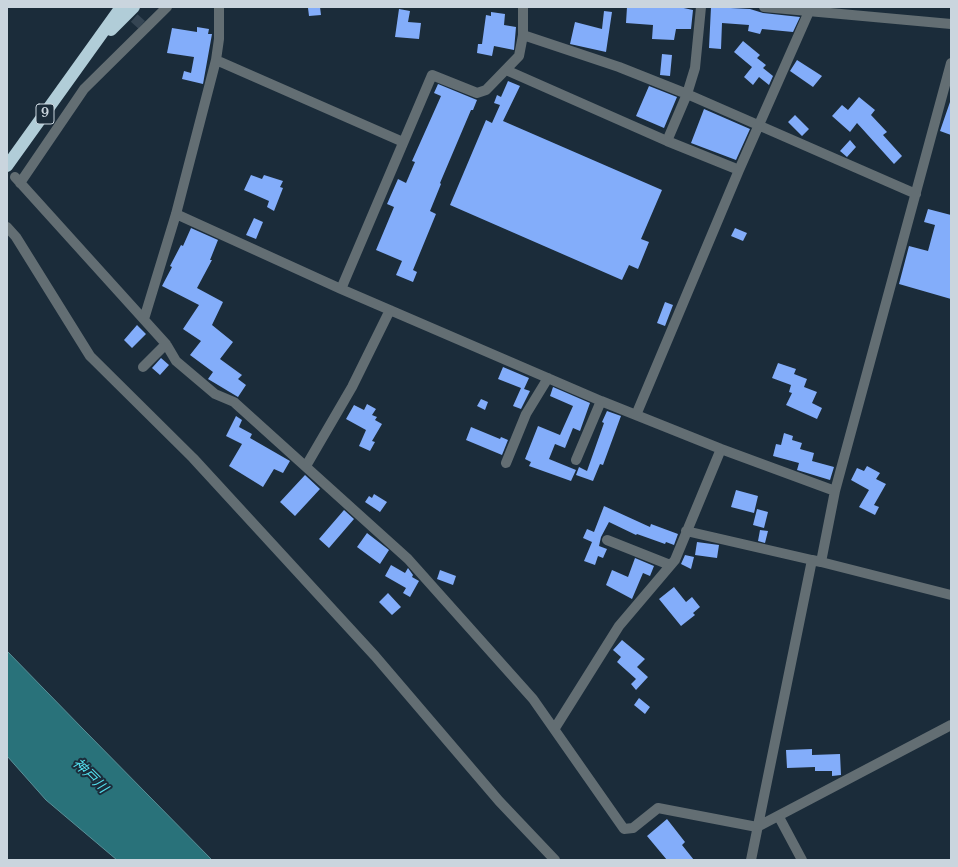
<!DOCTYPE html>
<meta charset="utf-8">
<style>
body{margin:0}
#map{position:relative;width:958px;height:867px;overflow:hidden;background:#1b2c3a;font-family:"Libre Baskerville",serif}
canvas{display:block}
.frame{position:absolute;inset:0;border:8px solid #cad5de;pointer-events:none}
</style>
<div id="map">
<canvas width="958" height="867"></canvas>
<div class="frame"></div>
</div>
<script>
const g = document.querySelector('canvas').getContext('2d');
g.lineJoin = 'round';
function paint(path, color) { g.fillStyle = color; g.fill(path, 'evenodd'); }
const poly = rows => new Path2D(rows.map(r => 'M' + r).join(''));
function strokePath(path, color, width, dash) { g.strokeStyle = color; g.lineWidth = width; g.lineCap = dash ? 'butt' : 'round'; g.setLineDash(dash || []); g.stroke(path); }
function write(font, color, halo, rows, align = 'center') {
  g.font = font + ' "Libre Baskerville","Noto Sans JP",serif'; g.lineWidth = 4; g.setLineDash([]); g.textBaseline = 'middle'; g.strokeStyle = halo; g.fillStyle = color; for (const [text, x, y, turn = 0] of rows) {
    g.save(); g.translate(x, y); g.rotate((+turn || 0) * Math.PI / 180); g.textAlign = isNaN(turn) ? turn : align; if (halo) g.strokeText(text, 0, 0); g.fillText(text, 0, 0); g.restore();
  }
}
const water = poly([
 [7,651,84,730,212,860,117,860,46,800,7,756,7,651]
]);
const building = poly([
 [320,7,321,15,309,16,308,8],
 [627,7,653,8,679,7,693,10,691,29,676,29,674,40,652,39,653,25,626,23],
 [711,7,750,9,763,13,800,17,793,32,762,29,760,34,748,31,749,25,722,23,721,49,709,48],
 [399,9,410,11,408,22,421,23,419,39,395,37],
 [604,11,612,12,606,52,570,44,575,22,602,29],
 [491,12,505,14,504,25,516,27,514,50,494,46,492,56,477,53,478,44,482,44,486,15,491,16],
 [197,27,209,29,208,34,212,34,203,84,182,79,184,71,191,73,194,57,167,53,172,28,197,32],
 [743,41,760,55,757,58,766,65,763,68,773,76,769,85,759,77,753,85,744,77,752,67,734,52],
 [662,54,672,55,670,76,660,75],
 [797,60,822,76,813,87,790,71],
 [508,81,520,86,503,121,662,190,641,239,649,242,638,269,629,265,622,280,450,205,486,120,492,123,500,105,494,103,497,95,501,97],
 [438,84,477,100,473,110,471,110,440,183,441,184,430,211,436,214,413,270,417,272,413,282,396,275,402,261,376,250,394,207,387,204,398,179,406,183,415,162,412,161,441,96,434,93],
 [649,86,677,97,664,128,636,116],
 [859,97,875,110,871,115,887,132,883,135,902,156,894,164,857,123,850,132,832,116,842,105,848,110],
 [950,102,951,103,951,135,940,131],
 [704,109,750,129,736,160,691,143],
 [795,115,809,129,802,136,788,122],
 [850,140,856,147,847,157,840,151],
 [251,175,262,179,264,175,283,181,280,187,283,188,274,211,267,207,269,201,244,190],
 [928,209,951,215,951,299,899,284,909,246,928,251,935,225,924,222],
 [254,218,263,222,256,239,246,235],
 [191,228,218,240,210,260,212,260,197,288,223,302,212,325,233,342,220,359,242,375,238,379,246,385,238,397,208,379,213,372,190,355,201,341,183,329,199,305,162,286,172,267,170,266,181,245,183,246],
 [735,228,747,233,743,241,731,236],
 [665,302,673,305,665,326,657,323],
 [137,325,146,334,132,348,124,340],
 [161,358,169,365,160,375,152,368],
 [778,363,796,369,794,374,807,379,804,387,817,392,812,403,822,408,817,419,786,405,792,393,789,392,791,385,772,378],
 [503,367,529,378,524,389,530,391,521,409,513,406,521,388,498,379],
 [553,387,590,403,580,431,573,428,565,448,555,444,549,459,576,470,571,481,529,466,531,462,525,459,538,426,560,435,573,406,550,396],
 [481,399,488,402,485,410,477,406],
 [367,404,376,409,372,415,377,417,375,420,382,424,372,441,375,442,370,451,359,446,366,430,346,419,354,405,364,410],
 [607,411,621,416,603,465,600,464,593,481,576,475,579,467,587,471,604,423,602,422],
 [236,416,242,420,239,427,252,434,250,438,290,461,283,473,274,469,263,487,229,466,242,444,226,436],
 [471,427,500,439,501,437,508,440,502,455,466,440],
 [784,433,793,436,792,440,802,443,800,449,814,453,812,461,834,467,830,480,797,470,799,463,773,456,776,444,781,445],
 [867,466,880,473,876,479,886,484,874,505,879,507,875,515,859,507,869,490,851,480,857,468,864,471],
 [305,475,320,489,295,516,280,502],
 [736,490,758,496,754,513,731,507],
 [374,494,387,502,380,512,365,502,369,496,372,498],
 [604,506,650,527,651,524,678,534,674,545,666,542,665,544,637,534,636,535,609,522,601,537,599,546,607,549,603,558,598,556,595,565,584,561,592,542,583,538,587,529,594,532],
 [757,509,768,512,764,528,753,525],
 [344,510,354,519,329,548,319,539],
 [760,530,768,531,765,543,758,541],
 [367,533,389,550,380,564,357,547],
 [697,542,719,545,717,558,695,555],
 [685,555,694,557,691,569,681,564],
 [635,558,654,566,650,576,643,573,632,599,606,585,612,570,628,577],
 [391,565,405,573,408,568,413,575,412,577,419,581,410,597,403,593,406,588,385,576],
 [440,570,456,576,453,585,437,579],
 [674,587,686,602,692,597,700,607,693,613,695,615,681,626,659,599],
 [388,593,401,607,392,615,379,602],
 [622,640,645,659,637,667,648,677,636,690,631,684,636,679,617,662,621,657,613,650],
 [639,698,650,707,645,714,634,705],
 [812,749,812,755,840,754,841,775,832,776,832,771,815,771,815,767,787,768,786,750],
 [667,819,685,842,682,845,694,860,667,860,647,836]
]);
const minorTunnel = poly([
 [123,8,142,25]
]);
const minor = poly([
 [764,7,951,24],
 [523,35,619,67,687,94,916,194],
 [216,60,403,142],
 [506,70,667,141,739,170],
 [667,141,687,94,695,68,701,7],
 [15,177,166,344,176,361,215,394,234,402,408,559,533,699,624,829,633,828,658,808,757,827,951,725],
 [20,183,84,89,167,7],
 [176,214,341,289,601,401,721,449,835,491],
 [7,227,16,237,90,356,193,458,375,656,499,801,555,860],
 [341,289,432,75,477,93,486,90,519,56,523,35,523,7],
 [144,319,176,214,216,60,219,39,219,7],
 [143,367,166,344],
 [636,415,739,170,811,7],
 [576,460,601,401],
 [506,463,526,414,548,378],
 [306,466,352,387,390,310],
 [686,531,812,560],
 [607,540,670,565],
 [821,562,951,595],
 [555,728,619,626,675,560,721,449],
 [779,817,802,860],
 [751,860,812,560,821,562,835,491,951,63]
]);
const highway = poly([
 [111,30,134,7],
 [7,166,121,7]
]);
const shields = [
 [45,114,18]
];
const shieldNames = [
 ["9",45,114]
];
const waterNames = [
 ["神戸川",90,776,45]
];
paint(water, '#29727a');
strokePath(water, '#599098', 1);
paint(building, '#83adfa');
strokePath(minorTunnel, '#354553', 10, [10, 5]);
strokePath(minor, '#636e73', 10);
strokePath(highway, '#b1cdd8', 12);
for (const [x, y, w] of shields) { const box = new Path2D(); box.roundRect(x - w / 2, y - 10, w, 20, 3); g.fillStyle = '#1b2c3a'; g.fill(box); strokePath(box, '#cad5de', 1); }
write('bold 12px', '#cad5de', null, shieldNames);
write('italic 14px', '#53dfed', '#1b2c3a', waterNames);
</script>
